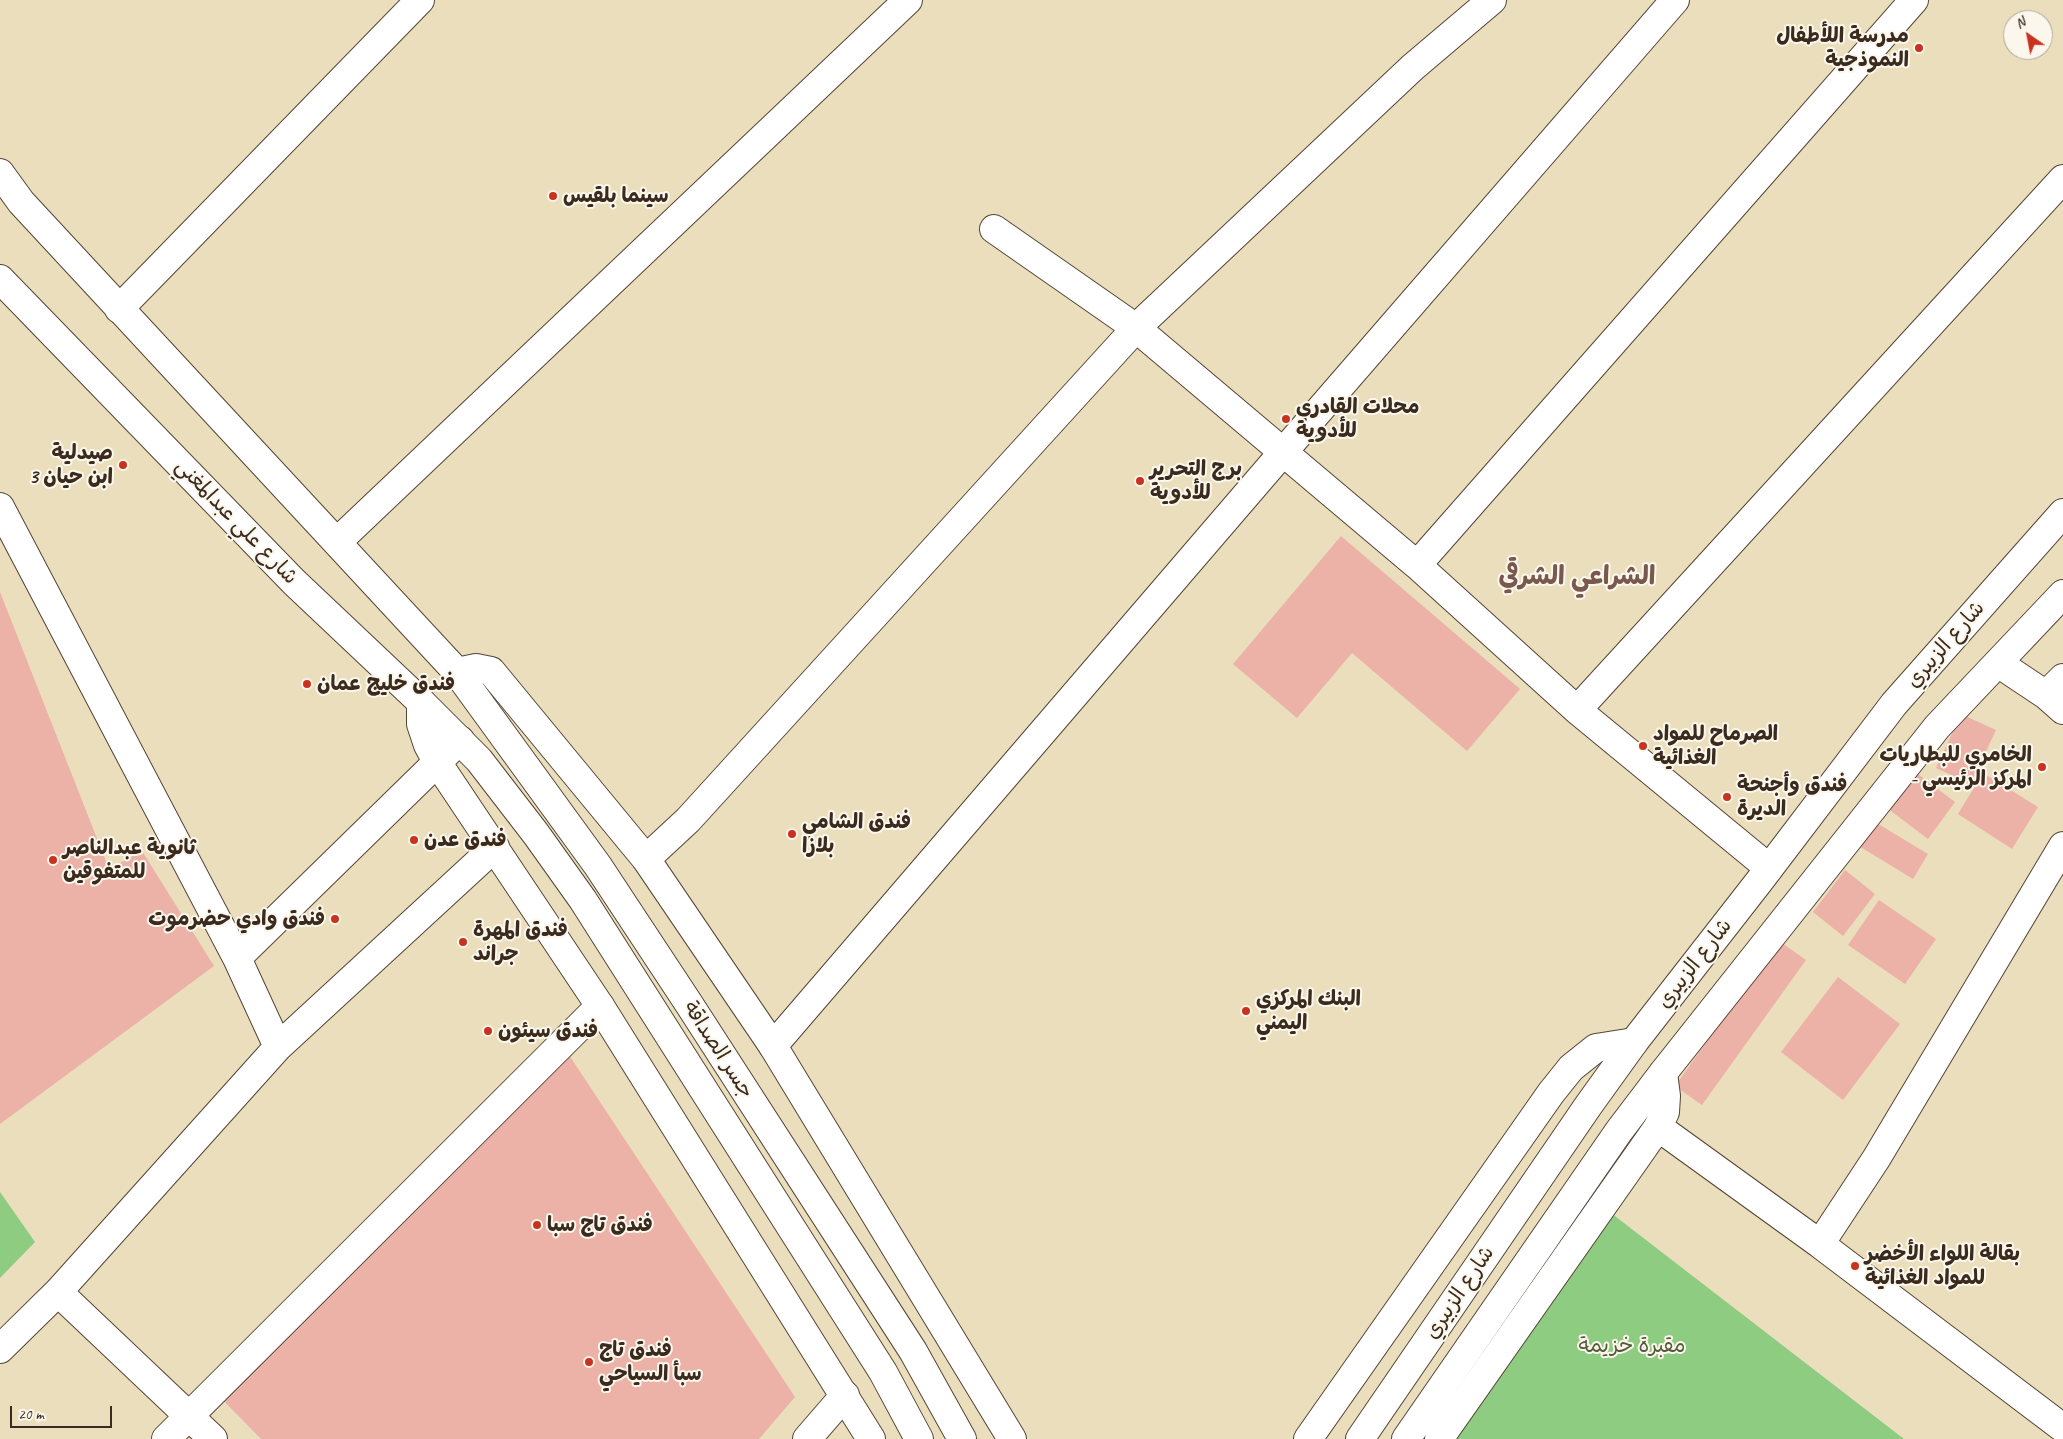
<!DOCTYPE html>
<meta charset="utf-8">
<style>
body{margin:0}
#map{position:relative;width:2063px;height:1439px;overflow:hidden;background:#ebdebc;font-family:Caveat,sans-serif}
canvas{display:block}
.north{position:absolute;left:2003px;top:10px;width:50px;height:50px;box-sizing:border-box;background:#fbf7ec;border:1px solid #aea59a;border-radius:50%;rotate:327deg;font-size:14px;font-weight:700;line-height:20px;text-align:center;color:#3b2a1e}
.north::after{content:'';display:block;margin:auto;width:18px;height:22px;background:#c8321e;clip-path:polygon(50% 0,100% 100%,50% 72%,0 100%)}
.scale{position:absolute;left:10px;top:1406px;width:102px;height:22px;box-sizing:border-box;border:2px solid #3b2a1e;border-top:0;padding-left:6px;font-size:15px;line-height:18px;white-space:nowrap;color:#3b2a1e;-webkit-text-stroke:4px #fbf7ec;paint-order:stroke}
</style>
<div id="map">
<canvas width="2063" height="1439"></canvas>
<div class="north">N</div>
<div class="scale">20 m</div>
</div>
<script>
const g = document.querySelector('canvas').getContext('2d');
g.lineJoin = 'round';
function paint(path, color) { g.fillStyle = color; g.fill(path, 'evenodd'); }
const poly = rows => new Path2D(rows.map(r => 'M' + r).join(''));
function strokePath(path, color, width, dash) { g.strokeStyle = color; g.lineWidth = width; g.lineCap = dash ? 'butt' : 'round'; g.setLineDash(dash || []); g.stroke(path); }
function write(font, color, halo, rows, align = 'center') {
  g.font = font + ' Caveat,"Playpen Sans Arabic",sans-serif'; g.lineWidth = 4; g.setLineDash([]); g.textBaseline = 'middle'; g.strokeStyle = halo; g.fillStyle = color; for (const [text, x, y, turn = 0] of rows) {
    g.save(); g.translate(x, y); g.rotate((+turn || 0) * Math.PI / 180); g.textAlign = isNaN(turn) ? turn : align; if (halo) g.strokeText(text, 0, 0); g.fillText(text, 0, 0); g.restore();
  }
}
const green = poly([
 [0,1192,35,1242,0,1278],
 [1611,1213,1904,1439,1452,1439]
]);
const building = poly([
 [1341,536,1520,689,1467,751,1352,653,1297,718,1233,664],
 [0,592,109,869,142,851,214,966,0,1124],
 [1961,714,1996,730,1971,784,1936,768],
 [1914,771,1955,802,1928,839,1887,808],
 [1983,773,2038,807,2012,849,1958,814],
 [1870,819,1928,854,1913,879,1854,843],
 [1845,870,1875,894,1843,936,1813,912],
 [1879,900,1936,939,1905,984,1848,945],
 [1779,941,1806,960,1702,1105,1675,1086],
 [1838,977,1900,1024,1843,1100,1781,1052],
 [569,1055,795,1397,759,1439,261,1439,217,1394]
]);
const street = poly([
 [994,229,1136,328,1417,565,1577,710,1769,868],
 [119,309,420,0],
 [0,507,237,958,278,1047],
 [337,542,908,0],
 [1417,565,1914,0],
 [1998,663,2046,695,2063,710],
 [2046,695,2063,678],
 [1577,710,2063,179],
 [646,859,688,820,1136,328,1413,67,1492,0],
 [237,958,460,740],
 [773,1046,1284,451,1675,0],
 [1658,1127,1820,1244,2063,1428],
 [1820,1244,1876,1159,2063,846],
 [58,1292,213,1439],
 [0,1349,58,1292,278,1047,495,847],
 [166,1439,600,1006],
 [807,1439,845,1395]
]);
const secondary = poly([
 [457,672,476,668,491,671,646,859,773,1046,1012,1439],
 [421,702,421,724,428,745,437,762,600,1006,871,1439],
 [1308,1439,1551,1093,1571,1068,1596,1048,1634,1042],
 [1439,1439,1658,1127,1665,1112,1666,1096,1663,1073]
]);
const primary = poly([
 [0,173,21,202,457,672,598,866,689,1004,913,1351,962,1439],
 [0,279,294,582,421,702,479,760,536,834,583,900,883,1372,919,1439],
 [1360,1439,1588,1106,1634,1042,1761,879,1894,704,2063,513],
 [1406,1439,1619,1131,1663,1073,1937,727,2063,594]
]);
const markers = [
 [1919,48,5,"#c8321e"],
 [553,196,5,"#c8321e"],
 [1286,419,5,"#c8321e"],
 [123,465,5,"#c8321e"],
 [1140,481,5,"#c8321e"],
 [307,684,5,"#c8321e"],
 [1643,746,5,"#c8321e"],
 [2042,767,5,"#c8321e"],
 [1727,797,5,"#c8321e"],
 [792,834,5,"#c8321e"],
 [414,840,5,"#c8321e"],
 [53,860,5,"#c8321e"],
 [335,919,5,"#c8321e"],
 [463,942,5,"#c8321e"],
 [1246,1011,5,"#c8321e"],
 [488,1031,5,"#c8321e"],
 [537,1225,5,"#c8321e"],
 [1855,1266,5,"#c8321e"],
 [589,1362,5,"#c8321e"]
];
const poiNames = [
 ["مدرسة اللأطفال",1909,36,"right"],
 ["النموذجية",1909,60,"right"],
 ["سينما بلقيس",563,196],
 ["محلات القادري",1296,407],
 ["للأدوية",1296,431],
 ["صيدلية",113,453,"right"],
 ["ابن حيان 3",113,477,"right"],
 ["برج التحرير",1150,469],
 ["للأدوية",1150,493],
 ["فندق خليج عمان",317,684],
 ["الصرماح للمواد",1653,734],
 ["الغذائية",1653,758],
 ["الخامري للبطاريات",2032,755,"right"],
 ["- المركز الرئيسي",2032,779,"right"],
 ["فندق وأجنحة",1737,785],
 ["الديرة",1737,809],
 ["فندق الشامي",802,822],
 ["بلازا",802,846],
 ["فندق عدن",424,840],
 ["ثانوية عبدالناصر",63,848],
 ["للمتفوقين",63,872],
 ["فندق وادي حضرموت",325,919,"right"],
 ["فندق المهرة",473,930],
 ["جراند",473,954],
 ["البنك المركزي",1256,999],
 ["اليمني",1256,1023],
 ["فندق سيئون",498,1031],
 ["فندق تاج سبا",547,1225],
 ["بقالة اللواء الأخضر",1865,1254],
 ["للمواد الغذائية",1865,1278],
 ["فندق تاج",599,1350],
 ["سبأ السياحي",599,1374]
];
const streetNames = [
 ["شارع علي عبدالمغني",236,522,46],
 ["شارع الزبيري",1946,645,-49],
 ["شارع الزبيري",1695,964,-52],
 ["جسر الصداقة",718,1050,57],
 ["شارع الزبيري",1460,1293,-56]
];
const parkNames = [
 ["مقبرة خزيمة",1632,1346]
];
const districtNames = [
 ["الشراعي الشرقي",1577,577]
];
paint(green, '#8ecc82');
paint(building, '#ecb1a7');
strokePath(street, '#554536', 30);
strokePath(secondary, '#554536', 30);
strokePath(primary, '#554536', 30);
strokePath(street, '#fff', 28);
strokePath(secondary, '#fff', 28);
strokePath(primary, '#fff', 28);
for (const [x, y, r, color] of markers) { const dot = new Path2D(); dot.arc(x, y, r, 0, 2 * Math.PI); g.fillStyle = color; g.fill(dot); strokePath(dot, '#fbf7ec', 2); }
write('bold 21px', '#3b2a1e', '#fbf7ec', poiNames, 'left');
write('21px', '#3b2a1e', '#fbf7ec', streetNames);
write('21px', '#545b3c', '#fbf7ec', parkNames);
write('bold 26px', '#79594e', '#fbf7ec', districtNames);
</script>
